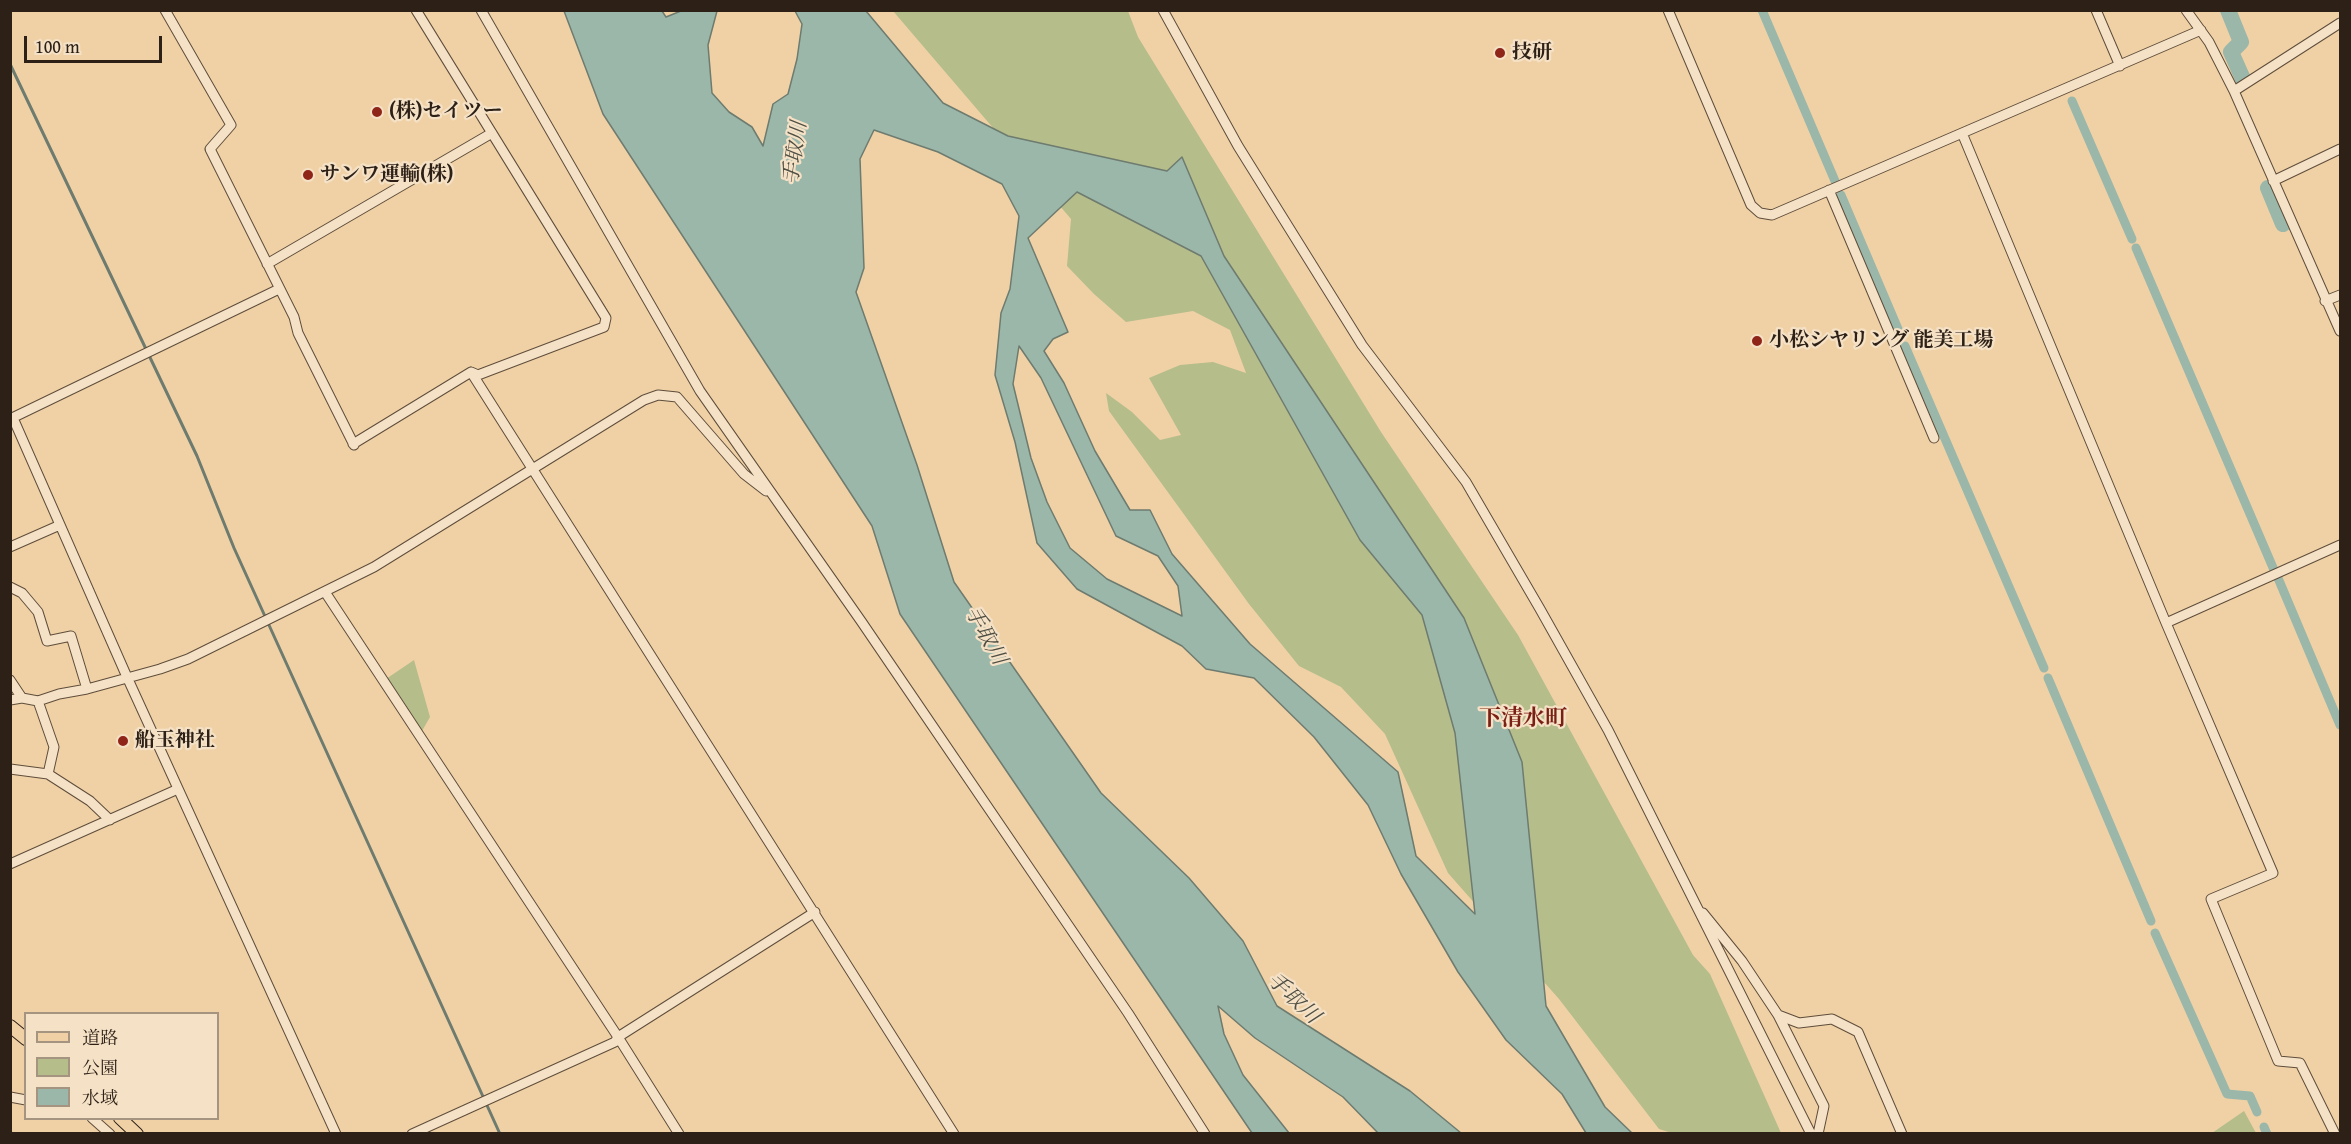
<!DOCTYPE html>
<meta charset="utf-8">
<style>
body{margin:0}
#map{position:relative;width:2351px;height:1144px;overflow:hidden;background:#f0d1a6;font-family:"Gentium Book Plus","Noto Serif JP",serif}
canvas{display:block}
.frame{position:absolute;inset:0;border:12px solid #2d2117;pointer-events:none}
.legend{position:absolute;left:24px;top:1012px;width:195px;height:108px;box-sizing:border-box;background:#f5e1c5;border:2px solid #a5947f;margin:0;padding:8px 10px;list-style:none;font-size:18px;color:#2d2117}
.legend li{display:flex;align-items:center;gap:12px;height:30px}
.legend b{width:30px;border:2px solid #a5947f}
.scale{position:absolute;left:24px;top:36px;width:138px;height:27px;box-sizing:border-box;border:3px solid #2d2117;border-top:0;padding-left:8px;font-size:18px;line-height:21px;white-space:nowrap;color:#2d2117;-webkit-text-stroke:4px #f5e1c5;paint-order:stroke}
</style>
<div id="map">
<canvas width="2351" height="1144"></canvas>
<div class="frame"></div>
<ul class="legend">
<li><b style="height:8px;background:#f0d1a6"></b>道路</li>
<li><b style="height:16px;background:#b5bd8a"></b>公園</li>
<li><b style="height:16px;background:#9ab7a9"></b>水域</li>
</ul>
<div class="scale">100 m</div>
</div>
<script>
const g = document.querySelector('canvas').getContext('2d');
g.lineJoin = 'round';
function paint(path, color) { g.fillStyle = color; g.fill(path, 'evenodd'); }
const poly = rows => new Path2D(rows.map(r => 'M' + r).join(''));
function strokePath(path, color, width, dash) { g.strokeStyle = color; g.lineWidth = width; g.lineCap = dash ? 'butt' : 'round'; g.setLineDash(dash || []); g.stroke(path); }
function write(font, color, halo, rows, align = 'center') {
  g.font = font + ' "Gentium Book Plus","Noto Serif JP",serif'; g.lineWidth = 4.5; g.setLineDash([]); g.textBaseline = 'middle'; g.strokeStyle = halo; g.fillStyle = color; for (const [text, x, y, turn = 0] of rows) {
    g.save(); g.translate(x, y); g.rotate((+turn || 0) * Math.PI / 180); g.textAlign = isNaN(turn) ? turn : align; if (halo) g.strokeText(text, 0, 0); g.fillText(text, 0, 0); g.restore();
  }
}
const green = poly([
 [893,11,1128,11,1138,37,1381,432,1518,635,1693,955,1710,974,1781,1133,1675,1134,1659,1129,1559,999,1448,873,1385,734,1341,687,1299,666,1249,604,1109,411,1106,393,1132,412,1160,440,1181,435,1149,378,1180,365,1213,362,1246,373,1230,330,1193,311,1126,322,1094,294,1067,266,1071,219],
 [414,660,430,717,422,731,386,679],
 [2244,1111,2256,1133,2212,1133]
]);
const water = poly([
 [866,11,943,103,1008,136,1167,171,1182,157,1224,256,1464,618,1522,762,1546,1006,1605,1107,1632,1133,1586,1133,1562,1094,1506,1040,1458,972,1401,874,1368,805,1314,737,1254,678,1206,669,1182,646,1077,589,1037,543,1015,442,995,375,1001,313,1010,289,1019,216,1002,184,938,152,874,130,860,159,864,268,856,292,917,465,954,582,1101,793,1189,878,1243,941,1277,1006,1410,1091,1461,1133,1378,1133,1343,1097,1255,1038,1218,1006,1224,1034,1243,1075,1289,1133,1252,1133,900,614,872,526,603,114,564,11,662,11,666,17,681,11,717,11,708,45,712,93,729,112,752,127,763,146,773,104,788,94,797,59,802,24,795,11,866,11],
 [1077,192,1201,256,1360,540,1422,615,1455,733,1475,914,1416,856,1398,772,1250,644,1172,554,1150,510,1130,510,1095,451,1064,383,1044,351,1053,339,1068,332,1028,238,1077,192],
 [1019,346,1041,378,1116,536,1158,556,1178,586,1182,616,1107,579,1070,548,1047,502,1031,458,1013,384,1019,346]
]);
const stream = poly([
 [10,64,197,456,234,548,500,1134],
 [10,1131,12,1134]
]);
const canal = poly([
 [1762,10,1835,181],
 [2072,101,2132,239],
 [1841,195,1901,336],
 [2136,248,2274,570],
 [1905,346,2044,668],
 [2278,578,2340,725],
 [2048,678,2151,921],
 [2155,933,2227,1094,2250,1096,2257,1112],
 [2264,1127,2267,1134]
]);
const river = poly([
 [2228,10,2241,42,2231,52,2243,79],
 [2268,188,2283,224]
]);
const minor = poly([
 [165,10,231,125,210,149,294,317,298,333,354,445],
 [481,10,700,391,861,621,1128,1013,1205,1134],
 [1163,10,1238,146,1362,345,1466,482,1540,609,1608,730,1811,1134],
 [1668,10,1751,205,1760,213,1772,215,2201,30],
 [2096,10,2120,66],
 [2186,10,2209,42,2234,91,2340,331],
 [2234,91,2340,23],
 [1962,133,2166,623,2273,873,2211,899,2278,1061,2300,1063,2335,1134],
 [2273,181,2340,149],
 [1829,190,1934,438],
 [267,264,492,133],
 [2325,301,2340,295],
 [471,372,954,1134],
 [13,418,127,677,336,1134],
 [10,419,279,289],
 [353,444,471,372,478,375,604,327,606,318,416,10],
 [10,547,60,525],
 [10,587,22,593,38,612,47,641,71,636,87,689],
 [325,592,618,1037,679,1134],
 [2166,623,2340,545],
 [10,680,22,698],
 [10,700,22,698,38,701,59,694,87,689,160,669,188,659,374,567,644,400,658,395,677,397,744,474,766,491],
 [38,701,54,747,48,774],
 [10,769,48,774,90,801,110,820],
 [10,864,178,789],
 [1703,913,1742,961,1778,1015,1799,1023,1832,1019,1858,1032,1902,1134],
 [1778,1015,1824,1106,1818,1134],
 [10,1097,26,1100],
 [92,1118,110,1134],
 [412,1134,615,1042,618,1037,815,912]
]);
const major = poly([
 [10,1026,26,1039],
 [120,1118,137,1134]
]);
const markers = [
 [1500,53,6,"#8f2418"],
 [377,112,6,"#8f2418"],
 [308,175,6,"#8f2418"],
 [1757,341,6,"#8f2418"],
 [123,741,6,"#8f2418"]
];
const poiNames = [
 ["技研",1512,53],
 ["(株)セイツー",389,112],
 ["サンワ運輸(株)",320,175],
 ["小松シヤリング 能美工場",1769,341],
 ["船玉神社",135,741]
];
const waterNames = [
 ["手取川",796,153,-82],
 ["手取川",985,636,61],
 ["手取川",1293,999,43]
];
const quarterNames = [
 ["下清水町",1523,719]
];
paint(green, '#b5bd8a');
paint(water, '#9ab7a9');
strokePath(water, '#6e7b6f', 1.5);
strokePath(stream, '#6e7b6f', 3);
strokePath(canal, '#9ab7a9', 9);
strokePath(river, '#9ab7a9', 16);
strokePath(minor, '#5e4d3b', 11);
strokePath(major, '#2d2117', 14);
strokePath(minor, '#f5e1c5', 9);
strokePath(major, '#f0d1a6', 12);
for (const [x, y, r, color] of markers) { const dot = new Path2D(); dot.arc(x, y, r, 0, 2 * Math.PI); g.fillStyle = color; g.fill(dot); strokePath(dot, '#f5e1c5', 2); }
write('bold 20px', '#2d2117', '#f5e1c5', poiNames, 'left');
write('italic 21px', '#4e4e43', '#f5e1c5', waterNames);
write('bold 22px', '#7a1f14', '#f5e1c5', quarterNames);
</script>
